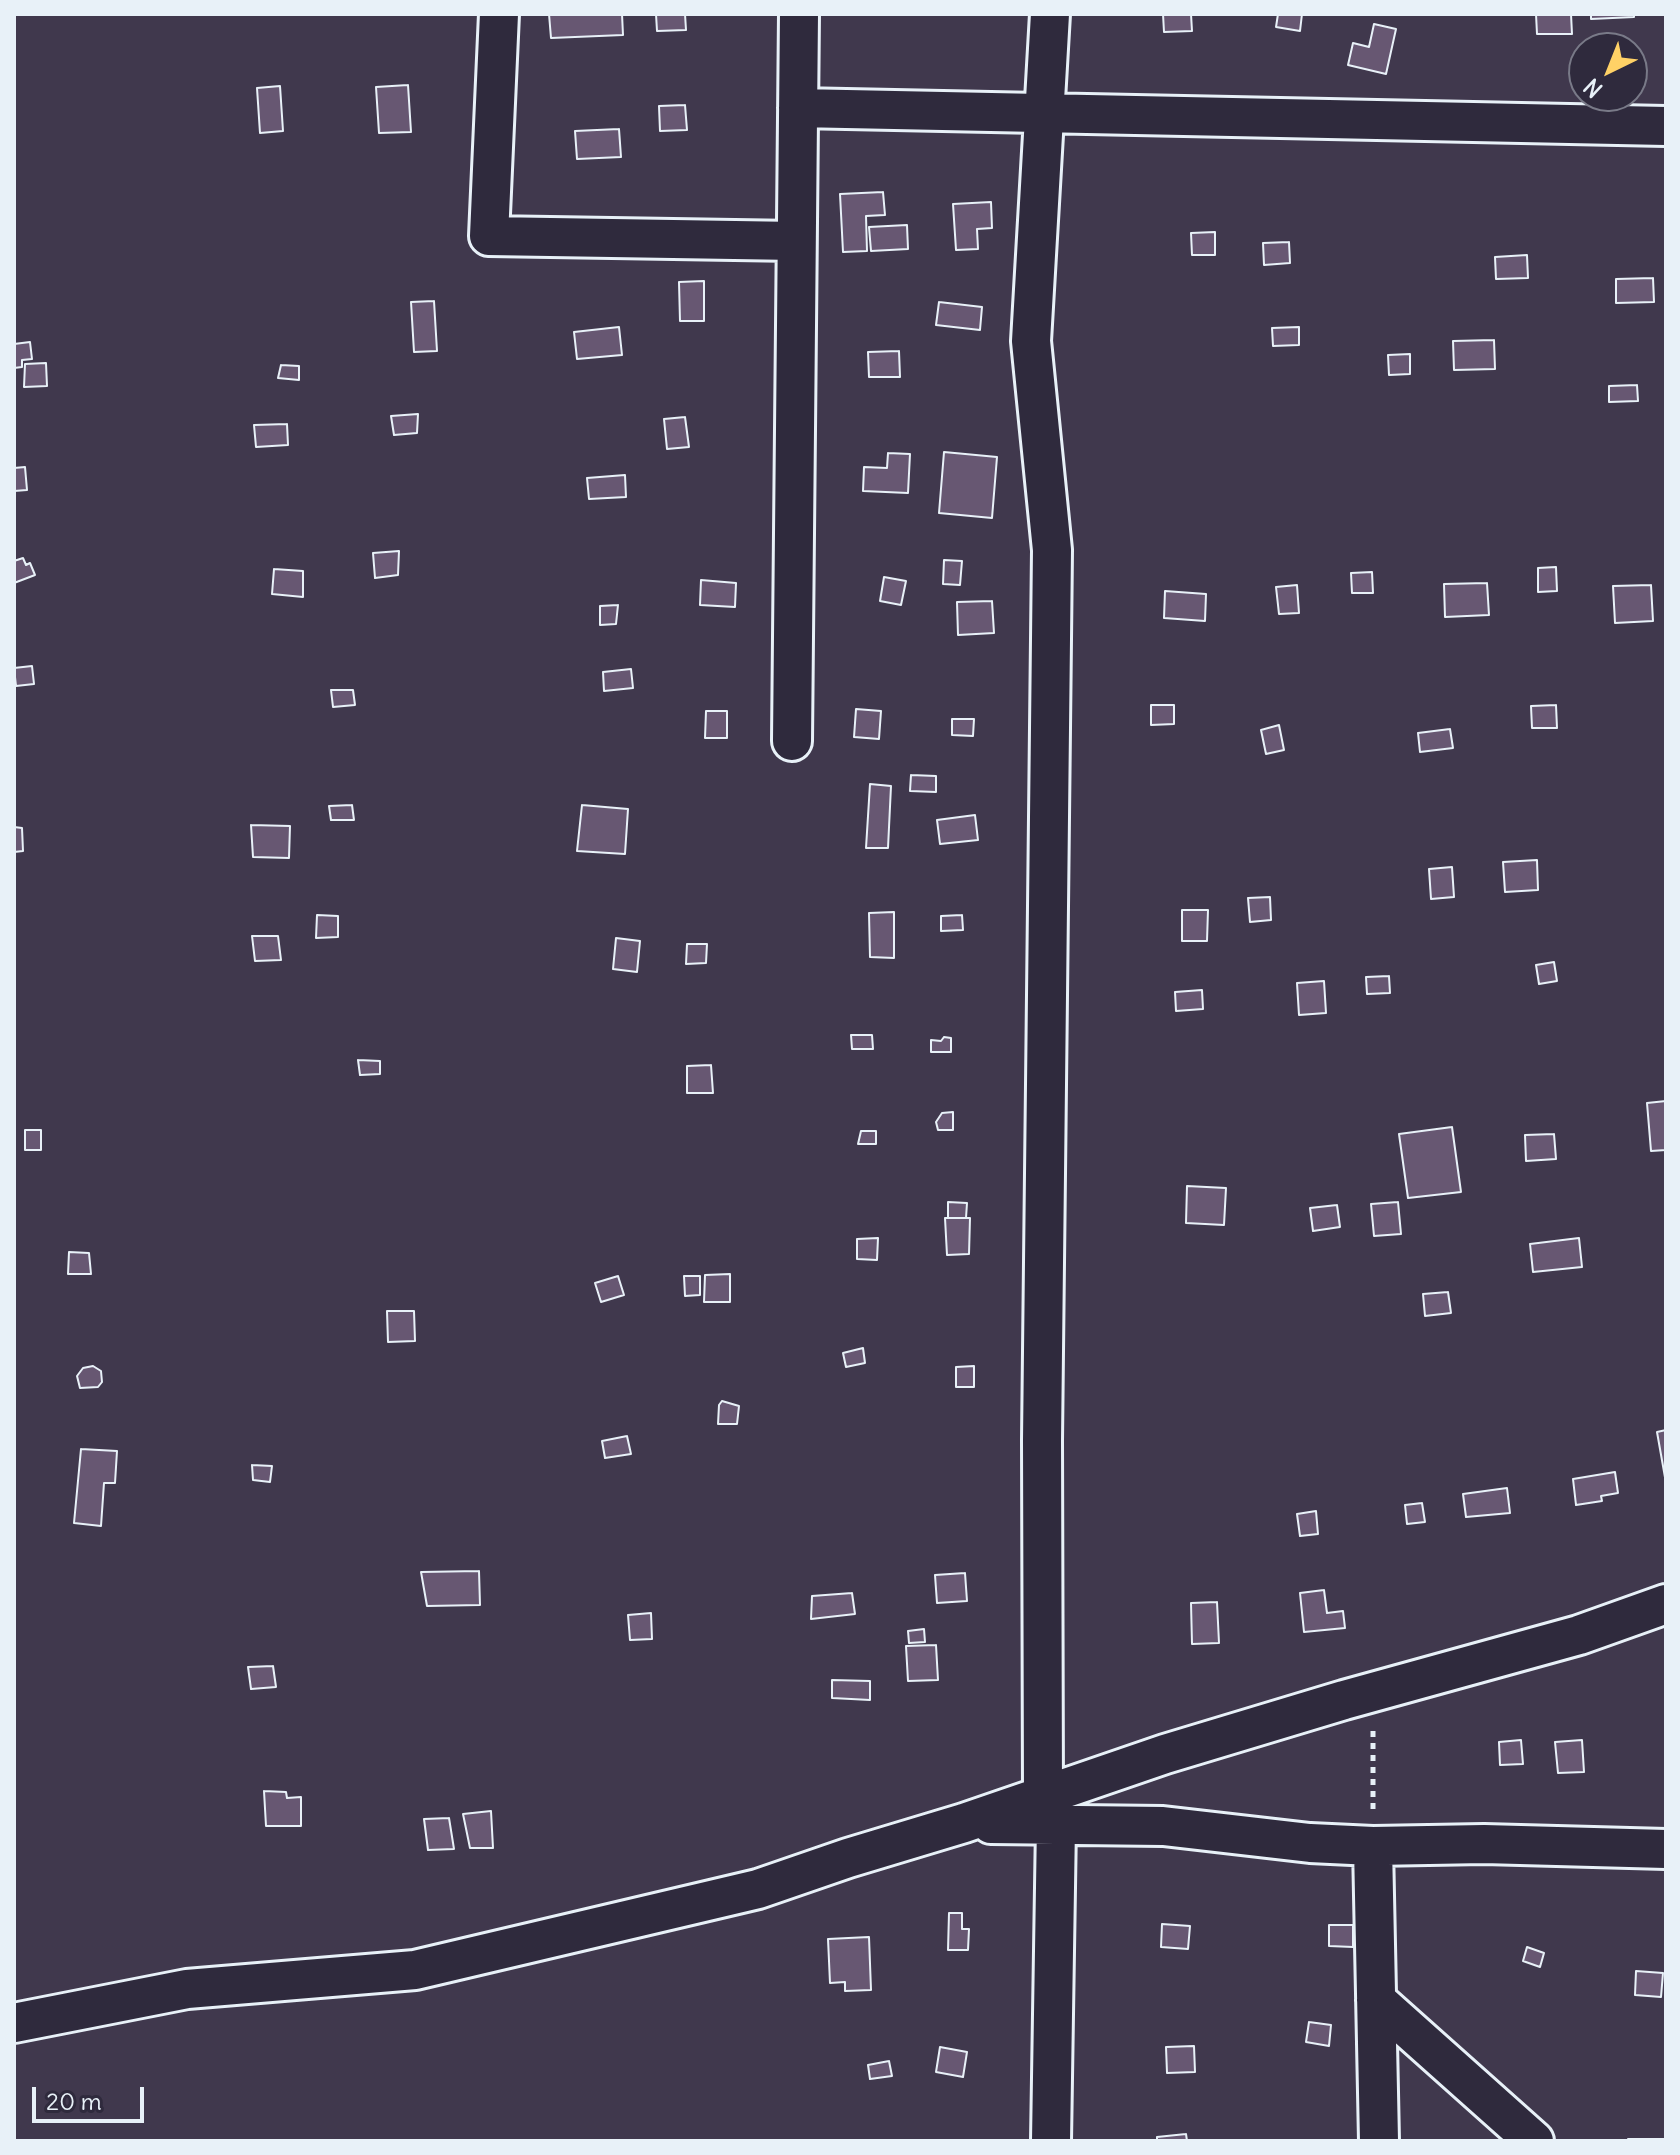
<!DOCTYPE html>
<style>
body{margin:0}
#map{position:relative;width:1680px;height:2155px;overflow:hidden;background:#40384d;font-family:Delius,sans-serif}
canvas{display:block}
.frame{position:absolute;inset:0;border:16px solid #e8f1f8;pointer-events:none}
.north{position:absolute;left:1568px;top:32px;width:80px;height:80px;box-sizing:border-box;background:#2f2a3d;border:2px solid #797a88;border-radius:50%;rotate:223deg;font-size:22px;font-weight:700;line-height:32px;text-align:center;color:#e8f1f8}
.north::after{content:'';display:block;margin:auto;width:28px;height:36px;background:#ffd166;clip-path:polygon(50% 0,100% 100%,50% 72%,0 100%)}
.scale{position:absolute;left:32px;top:2087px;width:112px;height:36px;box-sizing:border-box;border:4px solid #e8f1f8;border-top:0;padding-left:10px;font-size:24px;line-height:28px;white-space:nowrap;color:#e8f1f8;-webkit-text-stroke:6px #2f2a3d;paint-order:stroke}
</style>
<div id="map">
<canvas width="1680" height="2155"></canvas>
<div class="frame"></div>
<div class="north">N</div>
<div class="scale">20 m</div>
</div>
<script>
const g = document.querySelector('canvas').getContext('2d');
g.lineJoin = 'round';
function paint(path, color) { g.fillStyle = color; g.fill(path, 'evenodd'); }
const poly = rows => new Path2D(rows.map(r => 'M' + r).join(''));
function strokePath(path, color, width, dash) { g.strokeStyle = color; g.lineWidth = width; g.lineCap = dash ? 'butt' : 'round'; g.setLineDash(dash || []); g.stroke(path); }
const building = poly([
 [549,14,622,14,623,35,551,38,549,14],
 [656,14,685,14,686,30,657,31,656,14],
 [1163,14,1191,14,1192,31,1164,32,1163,14],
 [1278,14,1302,14,1300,31,1276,27,1278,14],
 [1536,14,1571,14,1572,34,1537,34,1536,14],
 [1591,14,1634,14,1634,17,1591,19,1591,14],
 [1374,24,1396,29,1386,74,1348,65,1353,43,1369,47,1374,24],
 [408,85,411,132,379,133,376,87,408,85],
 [280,86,283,131,260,133,257,88,280,86],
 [685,105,687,130,660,131,659,106,685,105],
 [619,129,621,157,577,159,575,131,619,129],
 [883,192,885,215,866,216,867,251,843,252,840,194,883,192],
 [991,202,992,228,977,229,978,249,956,250,953,204,991,202],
 [907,225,908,249,871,251,869,227,907,225],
 [1215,232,1215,255,1192,255,1191,233,1215,232],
 [1289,242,1290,263,1264,265,1263,243,1289,242],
 [1527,255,1528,278,1496,279,1495,257,1527,255],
 [1653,278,1654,302,1616,303,1616,279,1653,278],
 [704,281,704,321,680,321,679,282,704,281],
 [434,301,437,351,414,352,411,302,434,301],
 [939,302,982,307,980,330,936,325,939,302],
 [619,327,622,355,577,359,574,332,619,327],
 [1299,327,1299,345,1273,346,1272,328,1299,327],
 [1494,340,1495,369,1454,370,1453,341,1494,340],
 [30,342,32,359,22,360,22,367,14,368,14,344,30,342],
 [899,351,900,377,869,377,868,352,899,351],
 [1410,354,1410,374,1389,375,1388,355,1410,354],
 [46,363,47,386,24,387,25,364,46,363],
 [281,365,299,366,299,380,278,378,281,365],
 [1637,385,1638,401,1609,402,1609,386,1637,385],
 [418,414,417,433,394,435,391,416,418,414],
 [685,417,689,447,667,449,664,419,685,417],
 [287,424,288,445,256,447,254,425,287,424],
 [944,452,997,457,992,518,939,513,944,452],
 [888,453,910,454,908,493,863,491,864,467,887,468,888,453],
 [25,467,27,490,14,491,14,468,25,467],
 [625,475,626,497,589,499,587,478,625,475],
 [399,551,398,575,375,578,373,553,399,551],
 [23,558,26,565,30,563,35,575,14,583,14,561,23,558],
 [944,560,962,561,960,585,943,584,944,560],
 [1556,567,1557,591,1538,592,1538,568,1556,567],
 [274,569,303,571,303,597,272,594,274,569],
 [1372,572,1373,593,1352,593,1351,573,1372,572],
 [884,577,906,581,901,605,880,601,884,577],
 [701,580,736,583,735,607,700,605,701,580],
 [1487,583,1489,615,1445,617,1444,584,1487,583],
 [1297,585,1299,613,1279,614,1276,587,1297,585],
 [1651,585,1653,621,1615,623,1613,586,1651,585],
 [1165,591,1206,594,1205,621,1164,618,1165,591],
 [992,601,994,633,958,635,957,602,992,601],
 [618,605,616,624,600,625,600,606,618,605],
 [32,666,34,684,16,686,14,668,32,666],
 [631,669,633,688,604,691,603,672,631,669],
 [331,690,353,690,355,705,333,707,331,690],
 [1151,705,1174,705,1174,724,1151,725,1151,705],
 [1556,705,1557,728,1532,728,1531,706,1556,705],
 [856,709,881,711,879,739,854,737,856,709],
 [706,711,727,711,727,738,705,738,706,711],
 [952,719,974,719,973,736,952,735,952,719],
 [1279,725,1284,750,1266,754,1261,730,1279,725],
 [1450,729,1453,748,1420,752,1418,733,1450,729],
 [911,775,936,776,936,792,910,791,911,775],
 [870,784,891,786,888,848,866,848,870,784],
 [352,805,354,820,331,820,329,806,352,805],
 [582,805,628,809,625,854,577,851,582,805],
 [975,815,978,840,940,844,937,820,975,815],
 [251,825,290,826,289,858,253,857,251,825],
 [14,827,22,828,23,851,14,852,14,827],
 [1537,860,1538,890,1505,892,1503,862,1537,860],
 [1452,867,1454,897,1431,899,1429,869,1452,867],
 [1270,897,1271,920,1250,922,1248,898,1270,897],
 [1182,910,1208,910,1207,941,1182,941,1182,910],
 [894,912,894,958,870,957,869,913,894,912],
 [317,915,338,916,338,937,316,938,317,915],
 [962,915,963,930,941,931,941,916,962,915],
 [252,936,278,936,281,960,255,961,252,936],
 [616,938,640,941,637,972,613,969,616,938],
 [687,944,707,944,706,963,686,964,687,944],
 [1554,962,1557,981,1539,984,1536,965,1554,962],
 [1389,976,1390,993,1367,994,1366,977,1389,976],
 [1324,981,1326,1013,1299,1015,1297,983,1324,981],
 [1202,990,1203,1009,1176,1011,1175,992,1202,990],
 [851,1035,872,1035,873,1049,852,1049,851,1035],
 [944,1037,951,1038,951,1052,931,1052,931,1040,941,1041,944,1037],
 [358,1060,380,1061,380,1074,360,1075,358,1060],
 [711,1065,713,1093,687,1093,687,1066,711,1065],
 [1666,1101,1666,1150,1651,1151,1647,1103,1666,1101],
 [953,1112,953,1130,938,1130,936,1122,942,1113,953,1112],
 [1452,1127,1461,1192,1408,1198,1399,1134,1452,1127],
 [25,1130,41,1130,41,1150,25,1150,25,1130],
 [861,1131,876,1131,876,1144,858,1144,861,1131],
 [1554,1134,1556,1159,1526,1161,1525,1135,1554,1134],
 [1187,1186,1226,1188,1224,1225,1186,1223,1187,1186],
 [948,1202,967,1203,966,1218,948,1218,948,1202],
 [1398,1202,1401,1234,1374,1236,1371,1204,1398,1202],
 [1337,1205,1340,1227,1313,1231,1310,1208,1337,1205],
 [945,1218,970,1218,969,1254,947,1255,945,1218],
 [878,1238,877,1260,857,1259,857,1239,878,1238],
 [1579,1238,1582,1267,1533,1272,1530,1244,1579,1238],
 [69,1252,89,1253,91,1274,68,1274,69,1252],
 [730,1274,730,1302,704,1302,705,1275,730,1274],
 [618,1276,624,1295,601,1302,595,1283,618,1276],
 [684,1276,700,1276,700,1295,685,1296,684,1276],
 [1448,1292,1451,1313,1425,1316,1423,1294,1448,1292],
 [387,1311,414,1311,415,1341,388,1342,387,1311],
 [863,1348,865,1363,846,1367,843,1353,863,1348],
 [93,1366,101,1371,102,1382,98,1387,80,1388,77,1376,83,1368,93,1366],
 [974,1366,974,1387,956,1387,956,1367,974,1366],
 [722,1401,739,1406,737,1424,718,1424,719,1405,722,1401],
 [1666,1430,1666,1483,1657,1432,1666,1430],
 [627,1436,631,1454,605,1458,602,1441,627,1436],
 [81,1449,117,1451,115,1483,104,1483,101,1526,74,1523,81,1449],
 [252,1465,272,1466,270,1482,253,1480,252,1465],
 [1615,1472,1618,1493,1601,1496,1602,1501,1576,1505,1573,1479,1615,1472],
 [1507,1488,1510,1513,1466,1517,1463,1494,1507,1488],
 [1422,1503,1425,1522,1407,1524,1405,1505,1422,1503],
 [1316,1511,1318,1534,1300,1536,1297,1514,1316,1511],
 [479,1571,480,1605,427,1606,421,1572,479,1571],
 [965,1573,967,1601,937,1603,935,1575,965,1573],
 [1324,1590,1327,1613,1343,1611,1345,1628,1304,1632,1300,1593,1324,1590],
 [852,1593,855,1614,811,1619,812,1596,852,1593],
 [1217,1602,1219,1643,1192,1644,1191,1603,1217,1602],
 [651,1613,652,1639,630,1640,628,1615,651,1613],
 [924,1629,925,1642,909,1643,908,1631,924,1629],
 [936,1645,938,1680,908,1681,906,1646,936,1645],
 [273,1666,276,1687,251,1689,248,1667,273,1666],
 [832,1680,870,1681,870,1700,832,1698,832,1680],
 [1521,1740,1523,1764,1500,1765,1499,1742,1521,1740],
 [1582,1740,1584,1772,1558,1773,1555,1742,1582,1740],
 [264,1791,286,1792,287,1798,301,1797,301,1826,266,1826,264,1791],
 [491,1811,493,1848,470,1848,463,1814,491,1811],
 [449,1818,454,1849,428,1850,424,1819,449,1818],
 [949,1913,962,1913,962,1929,969,1929,968,1950,948,1950,949,1913],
 [1162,1924,1190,1926,1188,1949,1161,1947,1162,1924],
 [1329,1925,1353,1925,1353,1947,1329,1946,1329,1925],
 [869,1937,871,1990,845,1991,845,1982,830,1983,828,1939,869,1937],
 [1527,1947,1544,1953,1540,1967,1523,1961,1527,1947],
 [1636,1971,1663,1973,1661,1997,1635,1995,1636,1971],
 [1309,2022,1331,2025,1329,2046,1306,2042,1309,2022],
 [1194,2046,1195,2072,1167,2073,1166,2047,1194,2046],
 [940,2047,967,2052,963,2077,936,2072,940,2047],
 [889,2061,892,2076,870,2079,868,2065,889,2061],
 [1186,2134,1187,2141,1157,2141,1157,2137,1186,2134],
 [1628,2139,1664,2139,1664,2141,1628,2141,1628,2139]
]);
const path = poly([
 [1373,1731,1373,1809]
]);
const street = poly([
 [499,14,489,236,796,241],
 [798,108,1666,126],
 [792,741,799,14],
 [1043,1796,1042,1440,1052,550,1031,341,1050,14],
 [991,1824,1163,1826,1310,1843,1373,1846,1484,1844,1666,1849],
 [1373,1846,1379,2141],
 [1376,2000,1534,2141],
 [14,2023,187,1989,415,1970,758,1889,848,1858,964,1823,1165,1754,1344,1700,1579,1635,1666,1604],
 [1051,2141,1056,1824]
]);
paint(building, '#675772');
strokePath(building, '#e8f1f8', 2);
strokePath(street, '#e8f1f8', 44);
strokePath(path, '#e8f1f8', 5, [6, 6]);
strokePath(street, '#2f2a3d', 38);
</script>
